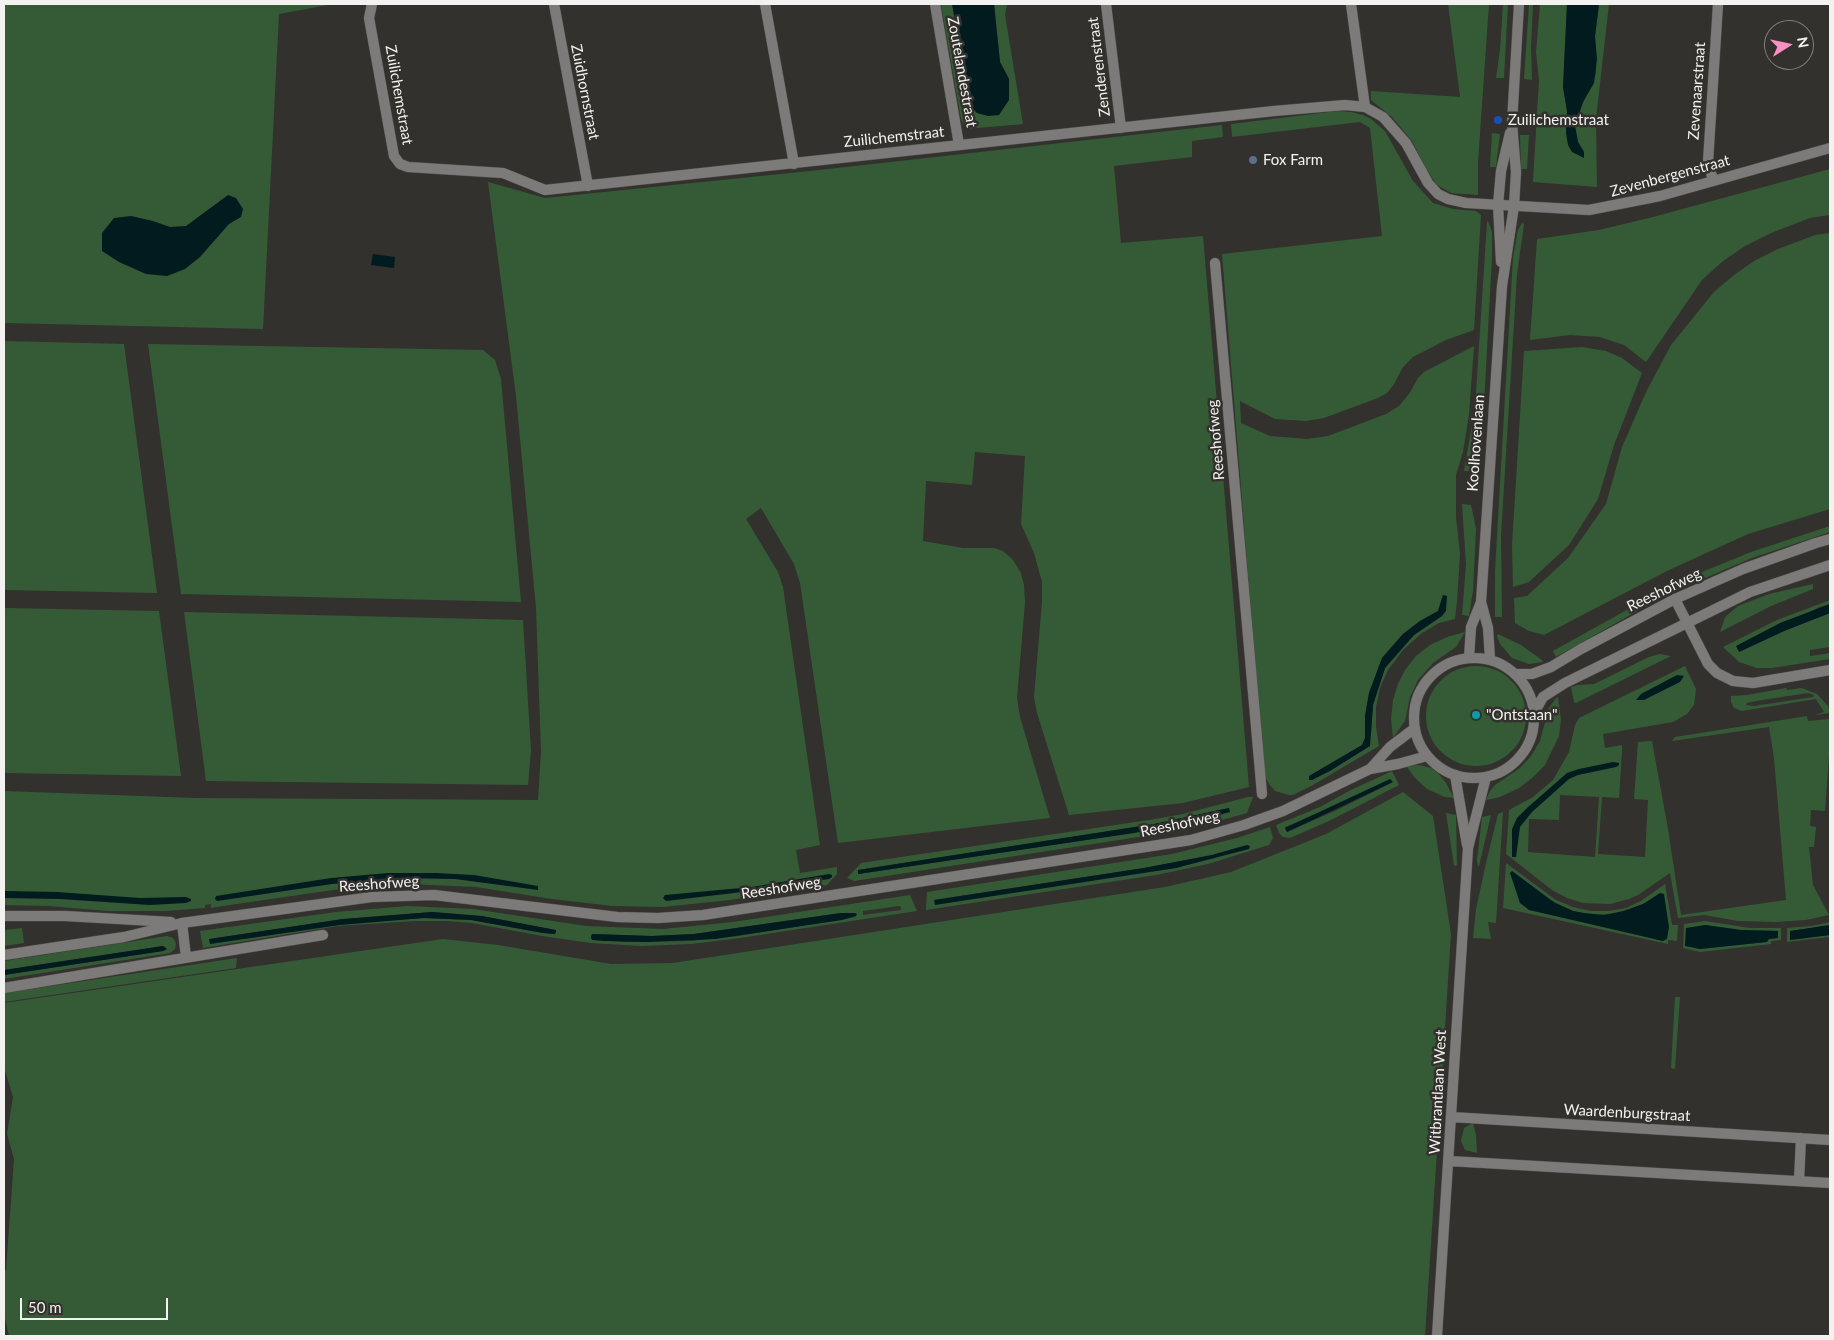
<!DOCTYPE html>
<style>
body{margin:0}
#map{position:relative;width:1834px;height:1340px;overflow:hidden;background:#33312d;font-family:Lato,sans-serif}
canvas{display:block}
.frame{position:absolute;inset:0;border:5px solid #f4f2f0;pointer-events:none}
.north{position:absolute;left:1764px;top:20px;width:50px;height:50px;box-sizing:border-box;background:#33312d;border:1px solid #807e7b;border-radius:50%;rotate:80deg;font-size:14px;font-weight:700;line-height:20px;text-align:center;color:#f4f2f0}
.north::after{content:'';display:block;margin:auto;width:18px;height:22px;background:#fa8fc6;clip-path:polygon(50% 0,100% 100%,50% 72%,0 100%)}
.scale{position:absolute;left:20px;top:1298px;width:148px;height:22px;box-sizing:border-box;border:2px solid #f4f2f0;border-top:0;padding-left:6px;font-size:15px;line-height:18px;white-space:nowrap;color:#f4f2f0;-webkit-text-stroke:4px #33312d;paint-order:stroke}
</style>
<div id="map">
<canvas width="1834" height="1340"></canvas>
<div class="frame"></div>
<div class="north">N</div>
<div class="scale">50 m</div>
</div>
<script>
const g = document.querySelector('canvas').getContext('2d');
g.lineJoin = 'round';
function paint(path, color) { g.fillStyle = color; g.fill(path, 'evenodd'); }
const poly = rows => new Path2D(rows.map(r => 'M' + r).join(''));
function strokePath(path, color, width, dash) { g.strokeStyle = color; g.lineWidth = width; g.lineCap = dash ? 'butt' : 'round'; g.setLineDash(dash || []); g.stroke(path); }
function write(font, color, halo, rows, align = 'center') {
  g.font = font + ' Lato,sans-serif'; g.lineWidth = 5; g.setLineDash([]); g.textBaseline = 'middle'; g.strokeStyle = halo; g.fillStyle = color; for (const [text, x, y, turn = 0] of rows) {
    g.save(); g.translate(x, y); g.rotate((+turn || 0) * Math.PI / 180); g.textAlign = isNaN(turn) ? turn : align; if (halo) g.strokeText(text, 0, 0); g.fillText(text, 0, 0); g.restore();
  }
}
const green = poly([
 [4,4,333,4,279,14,263,329,4,323],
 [941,4,952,4,971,107,1009,79,1000,62,994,4,1007,4,1005,15,1023,124,966,129,961,119],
 [1448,4,1489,4,1478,162,1478,195,1451,193,1437,185,1426,169,1412,141,1392,117,1371,100,1371,91,1460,97],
 [1503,4,1508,4,1504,78,1496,78,1500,50],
 [1529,4,1533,4,1531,47,1532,80,1524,79],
 [1540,4,1567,4,1563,87,1567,111,1566,133,1584,152,1578,142,1575,126,1583,102,1596,74,1595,36,1599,4,1609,4,1596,119,1597,187,1533,182,1539,80,1536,52],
 [1338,111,1351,112,1363,115,1371,119,1385,131,1413,181,1433,203,1453,209,1476,211,1481,215,1474,330,1446,340,1413,357,1403,367,1394,384,1387,393,1378,398,1324,418,1306,421,1275,419,1240,401,1241,423,1270,436,1307,439,1328,436,1386,414,1399,406,1409,394,1418,378,1424,372,1474,346,1469,414,1463,452,1456,475,1456,517,1460,554,1457,601,1455,619,1439,623,1422,633,1403,650,1388,670,1380,688,1376,707,1376,727,1379,746,1313,785,1293,795,1289,795,1275,791,1269,784,1265,776,1263,759,1222,254,1382,236,1370,128,1360,122,1232,137,1231,124],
 [1443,595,1442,616,1414,635,1385,668,1373,705,1371,735,1349,759,1312,780,1311,775,1362,745,1365,738,1365,716,1369,693,1382,658,1403,634,1420,621,1438,611],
 [1222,125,1223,137,1192,141,1192,157,1114,166,1121,243,1203,236,1249,787,1183,803,1069,815,1037,713,1034,697,1042,602,1042,582,1034,553,1021,524,1025,456,975,452,972,485,926,481,923,541,963,548,994,548,1003,551,1013,560,1021,573,1024,585,1025,602,1017,698,1020,717,1050,818,838,843,800,583,794,564,761,508,746,519,778,572,783,587,820,845,796,850,800,873,837,867,837,874,827,885,730,900,663,907,612,906,552,899,476,887,408,884,333,890,223,906,211,908,211,904,205,905,205,908,166,911,108,911,49,906,4,905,4,791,195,798,538,800,541,752,536,608,516,396,488,182,545,198,810,171],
 [1492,133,1500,134,1496,167,1490,167],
 [1520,135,1529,135,1527,169,1521,169],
 [1830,169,1830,215,1810,218,1771,233,1745,246,1723,261,1702,280,1646,362,1624,345,1600,337,1570,335,1530,340,1537,239,1599,230,1653,217],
 [1488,221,1492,232,1492,257,1482,442,1473,471,1464,471,1475,408,1487,222],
 [1522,223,1524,224,1517,274,1501,535,1502,617,1495,617,1495,571,1513,257,1518,230],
 [1830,233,1830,509,1748,534,1667,571,1544,635,1529,631,1515,623,1514,598,1527,596,1568,558,1606,504,1622,447,1647,390,1671,345,1714,292,1734,275,1754,261,1778,249,1815,235],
 [4,341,124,344,157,593,4,590],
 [148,344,483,350,495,360,501,379,521,602,181,594],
 [1582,347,1606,351,1622,358,1642,373,1614,445,1598,499,1569,545,1529,582,1513,587,1512,545,1524,351],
 [1462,504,1471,505,1476,529,1473,591,1469,616,1462,615,1466,564],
 [1830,526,1830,532,1752,558,1684,587,1639,610,1556,657,1553,651,1650,597,1702,572,1751,552],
 [1813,584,1813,589,1771,606,1720,632,1725,617,1738,606,1769,594],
 [1830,600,1830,604,1819,607,1739,652,1784,631,1830,613,1830,647,1810,650,1810,656,1830,653,1830,659,1772,668,1757,668,1739,662,1723,647,1777,620],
 [4,608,159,611,181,776,4,773],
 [184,612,523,620,531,751,528,785,206,781],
 [1465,632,1456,647,1433,663,1418,680,1410,697,1405,721,1393,738,1391,719,1393,700,1398,684,1405,670,1416,656,1430,645,1447,637],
 [1498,634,1521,645,1542,660,1543,662,1529,664,1512,658,1500,644,1497,636],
 [1660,654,1671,656,1576,703,1574,702,1571,687,1578,685,1594,684,1649,657],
 [1685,666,1696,689,1694,705,1687,714,1673,722,1603,734,1605,748,1622,745,1622,752,1619,798,1602,797,1598,854,1645,857,1648,800,1634,799,1638,742,1652,741,1668,829,1681,915,1786,900,1774,758,1769,727,1672,741,1675,737,1807,716,1808,721,1829,719,1830,741,1825,811,1811,810,1810,826,1816,827,1814,847,1809,847,1813,885,1829,915,1806,920,1776,922,1738,921,1704,915,1678,918,1670,873,1638,895,1629,899,1610,904,1583,903,1567,898,1552,890,1506,854,1509,810,1533,797,1553,780,1569,752,1575,725,1579,718],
 [1560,795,1599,797,1595,857,1528,852,1529,819,1559,820],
 '1426 716a50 50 0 1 1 100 0a50 50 0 1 1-100 0Z',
 [1786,688,1787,690,1802,688,1817,694,1828,706,1830,713,1814,715,1824,712,1816,699,1742,711,1734,708,1731,702,1731,696,1747,695],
 [1808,693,1814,695,1813,697,1754,706,1746,705,1747,703,1756,701],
 [1558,697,1561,720,1559,736,1545,765,1532,778,1519,788,1500,797,1486,800,1490,791,1495,785,1520,768,1531,756,1540,741,1549,708,1556,698],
 [1420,765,1431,768,1439,774,1446,783,1454,798,1445,797,1427,789,1415,778,1407,767,1408,766],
 [1392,771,1399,785,1331,820,1290,838,1283,837,1279,833,1276,825,1320,807,1351,790],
 [1393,782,1337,810,1287,832,1285,827],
 [1403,792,1433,816,1451,934,1425,1336,9,1336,4,1314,4,1270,6,1270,14,1159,7,1134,13,1097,4,1067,4,1003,443,939,498,945,611,964,673,963,1165,887,1231,872,1326,834],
 [1248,797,1253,797,1247,813,1190,829,854,881,847,878,861,863,1149,820,1183,814],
 [1229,808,1186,824,1164,828,859,874,858,870,1154,824],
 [1503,812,1496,923,1488,922,1491,939,1473,938,1476,909,1486,863,1498,814],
 [1446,813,1456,815,1457,865,1455,866,1454,865],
 [1491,815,1479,866,1478,867,1477,860,1482,817],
 [1270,827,1273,838,1269,845,1208,864,1156,875,926,910,927,892,1172,854,1237,838],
 [1247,845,1176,868,934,900,1144,868,1212,855],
 [1506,863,1556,900,1573,907,1591,911,1609,911,1626,908,1641,901,1665,884,1672,925,1678,925,1677,941,1668,940,1668,944,1503,908],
 [1512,871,1546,898,1573,911,1593,915,1614,914,1643,904,1663,941,1520,903],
 [910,895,917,911,740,938,691,944,641,946,591,943,542,936,472,923,446,921,415,921,338,926,203,948,200,931,336,912,408,906,473,909,586,926,663,929,733,922],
 [899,906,901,907,901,910,863,915,863,911],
 [432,912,482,916,555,930,555,934,543,933,471,920,424,918,382,920,210,939,343,919],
 [841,913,856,917,738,936,691,941,625,942,591,939,591,937,592,934,652,936,694,934],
 [1705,921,1750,928,1781,928,1781,940,1771,941,1771,944,1700,952,1683,948,1684,924],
 [1705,925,1741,930,1778,931,1777,938,1769,939,1766,942,1700,949,1685,945],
 [1830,922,1830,925,1791,931,1790,940,1830,935,1830,937,1787,942,1787,928,1811,926],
 [22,928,24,943,4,946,4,930],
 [167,936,173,938,176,943,175,949,170,953,4,979,4,975,163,951,167,949,163,946,4,970,4,961],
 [237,958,236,968,4,1002,4,993],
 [1675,997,1680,997,1675,1069,1671,1068],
 [1473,1123,1476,1135,1477,1153,1465,1150,1461,1141,1464,1128]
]);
const water = poly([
 [952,4,994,4,1000,62,1009,79,1009,100,999,115,988,116,977,113,971,107],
 [1567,4,1599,4,1595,36,1597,59,1594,83,1583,102,1575,126,1578,142,1584,152,1584,158,1572,152,1568,145,1566,133,1567,111,1563,87],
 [228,195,236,198,243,209,241,217,229,224,200,257,185,269,167,276,146,274,119,262,102,251,102,233,114,218,131,216,153,221,170,227,186,226],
 [373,254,395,257,394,268,371,265],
 [1443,595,1447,596,1446,611,1442,616,1414,635,1385,668,1373,705,1370,746,1330,771,1312,780,1309,780,1309,776,1362,745,1365,738,1365,716,1369,693,1382,658,1403,634,1420,621,1438,611],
 [1830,604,1830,613,1784,631,1739,652,1736,646,1780,623],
 [1677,675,1684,676,1680,682,1644,700,1636,700,1641,694],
 [1613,762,1619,763,1619,765,1616,767,1578,775,1569,779,1532,812,1520,827,1516,857,1512,857,1512,829,1517,818,1527,808,1567,773,1579,769],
 [1390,779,1393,782,1287,832,1285,828],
 [1229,808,1230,812,1208,818,1134,833,858,874,858,870,1154,824],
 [1247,845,1250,846,1249,849,1176,868,935,905,934,900,1144,868,1212,855],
 [1512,871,1555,903,1573,911,1584,913,1604,915,1624,911,1643,904,1660,893,1664,894,1669,927,1667,939,1663,941,1529,910,1520,903,1510,873],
 [388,873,436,873,474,875,538,886,538,890,455,879,396,878,332,884,217,901,215,899,216,896,331,878],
 [829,874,832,875,832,877,829,879,734,893,666,901,663,898,665,895,752,887],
 [4,891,57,892,140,898,186,897,191,899,191,901,186,903,150,905,60,899,4,898],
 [432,912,482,916,556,930,556,932,555,934,543,933,471,920,424,918,340,925,210,944,209,939,343,919],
 [841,913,855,913,857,914,856,916,842,920,715,939,647,942,604,941,592,940,591,937,592,934,652,936,694,934],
 [1705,925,1741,930,1778,931,1778,938,1769,939,1767,942,1700,949,1685,946,1686,928],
 [1830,925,1830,935,1790,940,1790,931],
 [163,946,167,949,163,951,4,975,4,970]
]);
const minor = poly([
 [372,4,369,18,394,156,400,164,408,167,503,173,545,190,1274,111,1345,105,1365,107,1383,117,1406,143,1428,183,1438,194,1448,199,1466,203,1589,210,1660,196,1830,148],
 [554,4,588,186],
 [765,4,794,164],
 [935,4,959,145],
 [1106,4,1121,128],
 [1351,4,1365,107],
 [1713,180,1708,162,1718,4],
 [1215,263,1262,794],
 [1675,599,1708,664,1717,673,1733,681,1753,683,1830,670],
 [1455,775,1467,845],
 [182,923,186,957],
 [4,988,323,935],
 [1451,1117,1830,1140],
 [1449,1161,1830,1183],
 [1799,1181,1801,1138],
 [1437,1336,1468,848,1486,777]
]);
const tertiary = poly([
 [1501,262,1498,205,1501,171,1510,133],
 [1481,602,1488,628,1490,659],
 '1414 718a60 60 0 1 1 120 0a60 60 0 1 1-120 0Z',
 [1469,658,1471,627,1481,602,1502,286,1514,206,1516,172,1512,123,1519,4],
 [1516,674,1532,674,1551,667,1581,649,1675,599,1743,569,1816,543,1830,539],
 [1534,713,1543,697,1565,683,1750,592,1830,565],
 [1370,769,1390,747,1415,728],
 [4,916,65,916,171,922],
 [4,955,124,937,182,923,372,897,434,895,617,917,658,918,703,915,1191,840,1244,825,1283,811,1370,769,1398,764,1427,756]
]);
const markers = [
 [1498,120,5,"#1a4fb4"],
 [1253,160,5,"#5c6f8a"],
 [1476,715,5,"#0f9aa8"]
];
const streetNames = [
 ["Zenderenstraat",1099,67,-97],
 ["Zoutelandestraat",962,72,80],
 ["Zevenaarstraat",1697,91,-86],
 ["Zuidhornstraat",585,92,79],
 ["Zuilichemstraat",399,95,80],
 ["Zuilichemstraat",894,137,-6],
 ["Zevenbergenstraat",1670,176,-15],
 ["Reeshofweg",1216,440,-95],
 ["Koolhovenlaan",1476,443,-86],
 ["Reeshofweg",1664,590,-26],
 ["Reeshofweg",1180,824,-12],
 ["Reeshofweg",379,884,-4],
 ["Reeshofweg",781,888,-9],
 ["Witbrantlaan West",1438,1092,-87],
 ["Waardenburgstraat",1627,1113,3]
];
const poiNames = [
 ["Zuilichemstraat",1508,120],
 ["Fox Farm",1263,160],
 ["\"Ontstaan\"",1486,715]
];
paint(green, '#355b36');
paint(water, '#021b1e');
strokePath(minor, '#52504c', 11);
strokePath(tertiary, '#52504c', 11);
strokePath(minor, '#7d7b7a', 10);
strokePath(tertiary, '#7d7b7a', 10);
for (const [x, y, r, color] of markers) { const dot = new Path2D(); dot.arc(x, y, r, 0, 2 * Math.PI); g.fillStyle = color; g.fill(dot); strokePath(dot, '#33312d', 2); }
write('15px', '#f4f2f0', '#33312d', streetNames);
write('15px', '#f4f2f0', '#33312d', poiNames, 'left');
</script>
